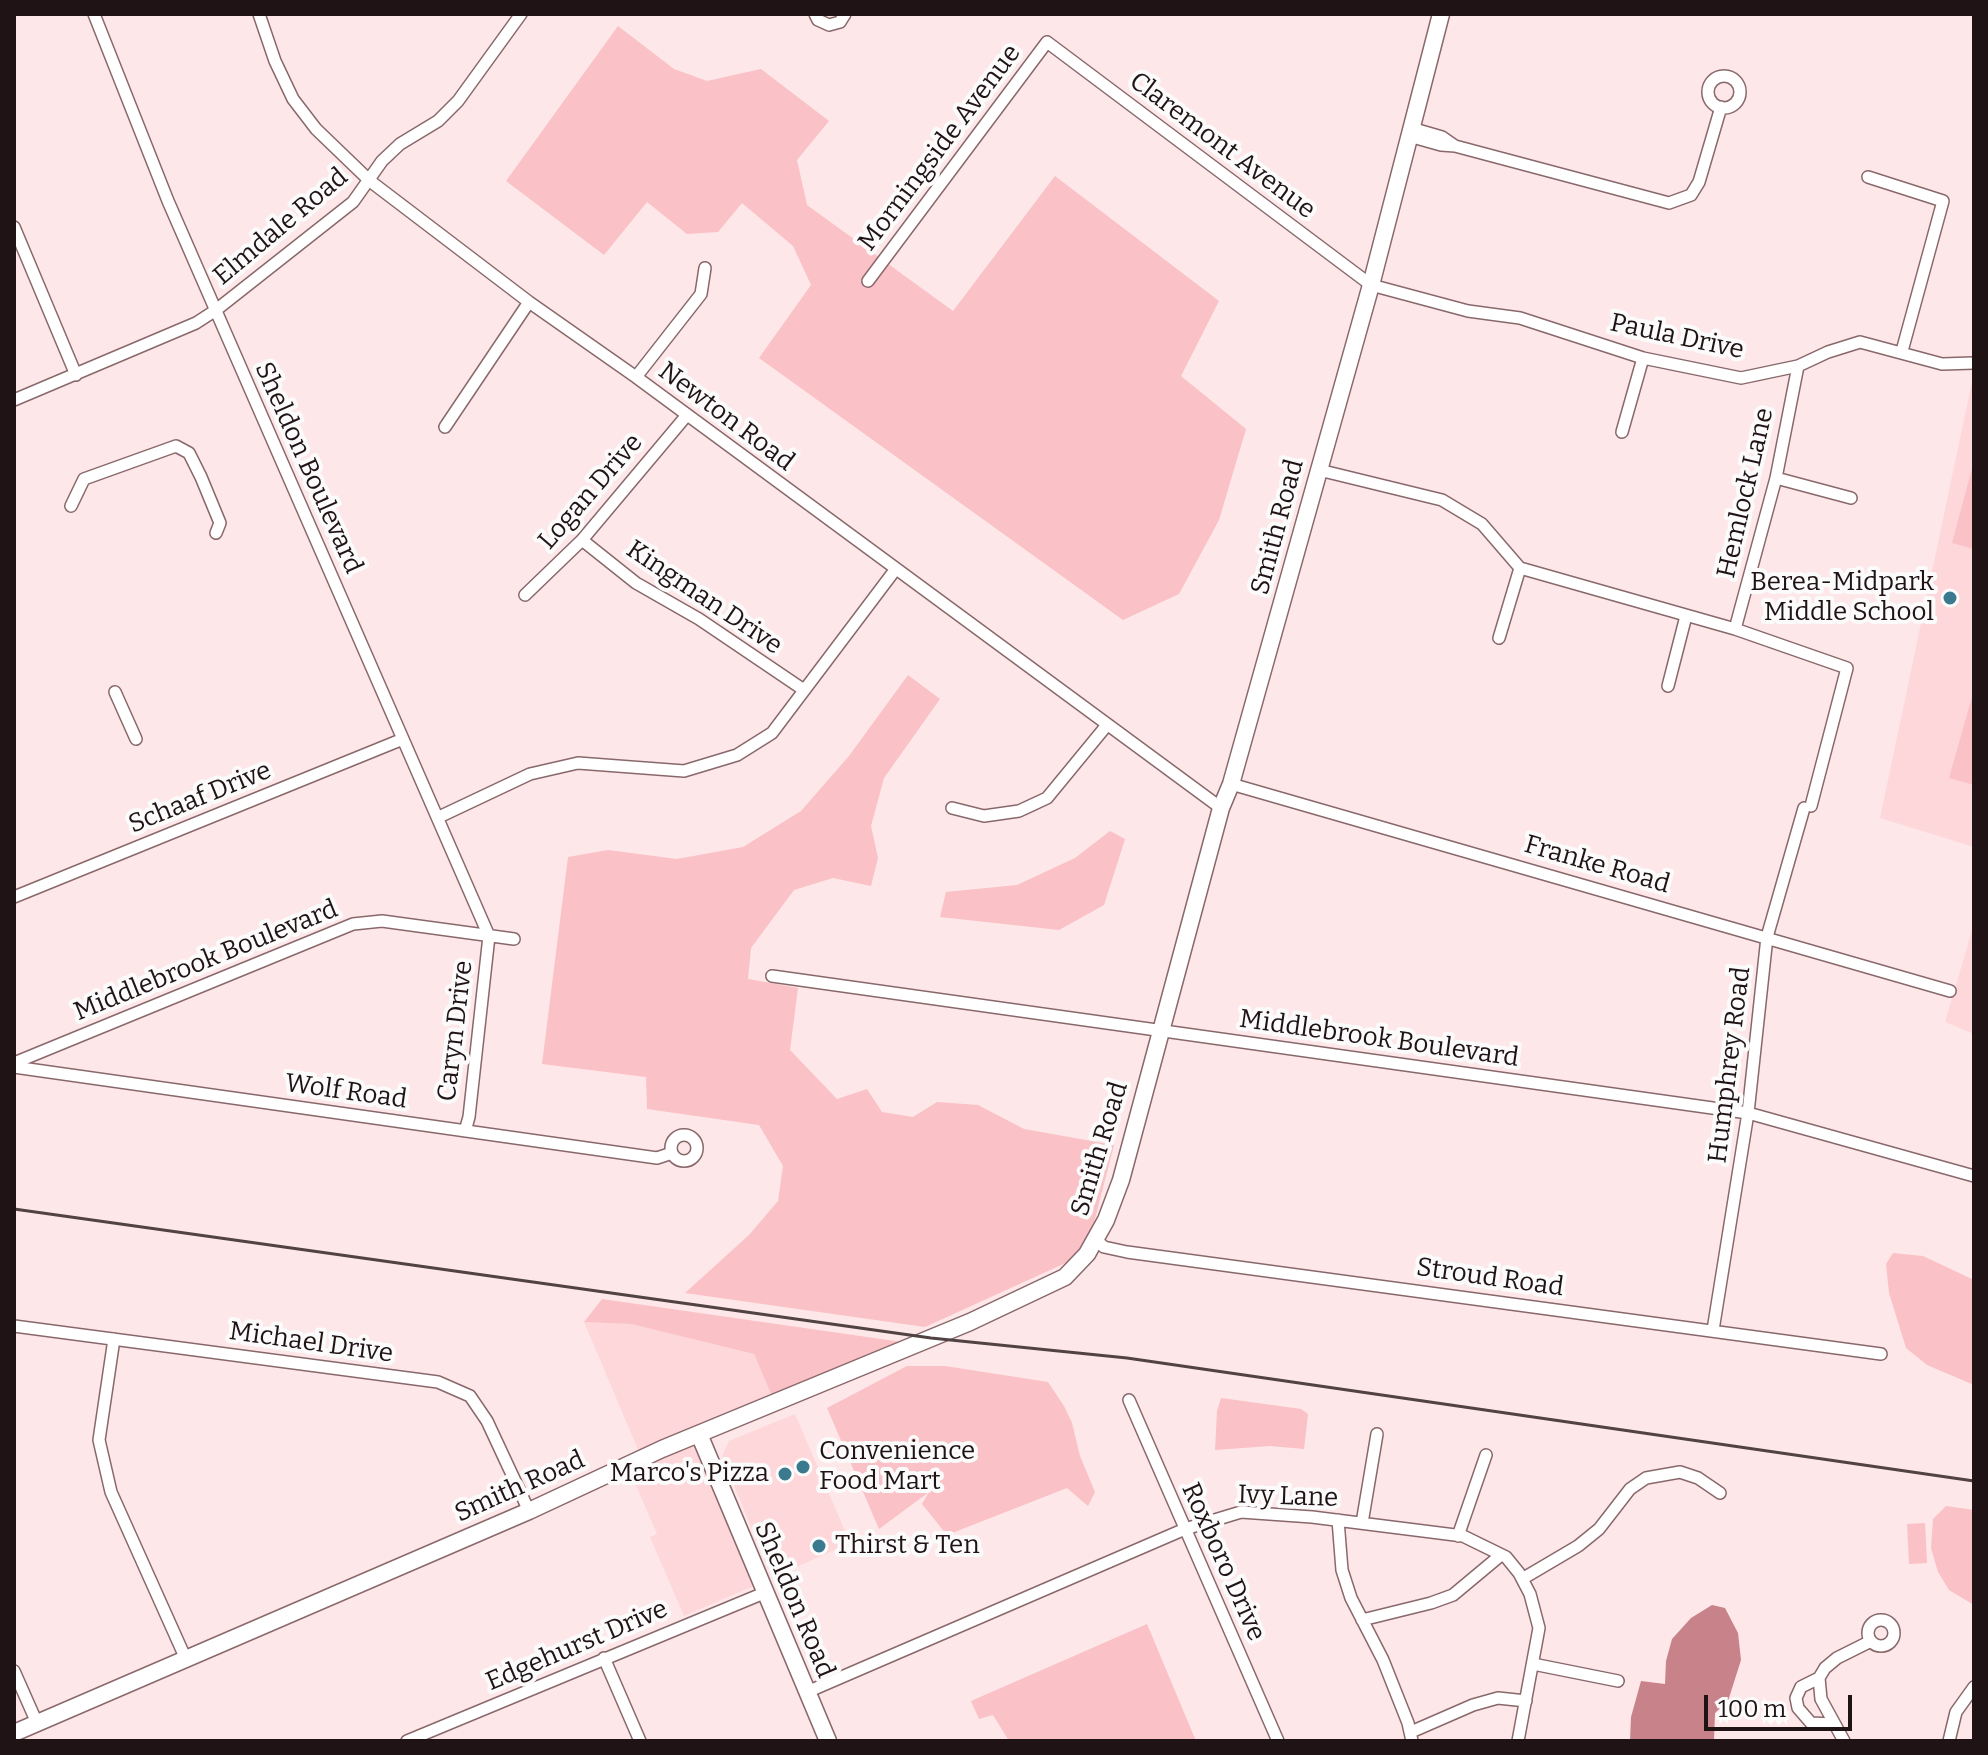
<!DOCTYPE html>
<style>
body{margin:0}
#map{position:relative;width:1988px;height:1755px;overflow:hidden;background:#fee7e8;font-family:Bitter,serif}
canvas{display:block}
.frame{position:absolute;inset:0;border:16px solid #201315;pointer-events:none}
.scale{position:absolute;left:1704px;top:1695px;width:148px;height:36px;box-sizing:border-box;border:4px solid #201315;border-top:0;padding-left:10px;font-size:24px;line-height:28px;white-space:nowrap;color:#201315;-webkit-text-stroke:6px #fbfbfb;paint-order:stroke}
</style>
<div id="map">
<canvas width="1988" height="1755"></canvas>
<div class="frame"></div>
<div class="scale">100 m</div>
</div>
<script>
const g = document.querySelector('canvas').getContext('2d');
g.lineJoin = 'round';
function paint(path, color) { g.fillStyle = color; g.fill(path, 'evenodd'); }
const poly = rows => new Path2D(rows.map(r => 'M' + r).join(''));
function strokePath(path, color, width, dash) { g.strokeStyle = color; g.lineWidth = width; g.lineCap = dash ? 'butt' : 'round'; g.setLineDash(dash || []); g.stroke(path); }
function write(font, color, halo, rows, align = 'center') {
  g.font = font + ' Bitter,serif'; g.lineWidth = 8; g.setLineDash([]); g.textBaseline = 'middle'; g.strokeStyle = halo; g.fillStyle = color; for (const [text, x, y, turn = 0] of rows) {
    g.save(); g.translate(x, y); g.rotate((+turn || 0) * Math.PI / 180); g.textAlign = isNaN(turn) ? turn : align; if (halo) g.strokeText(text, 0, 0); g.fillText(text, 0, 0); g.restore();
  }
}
const built = poly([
 [1973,377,1974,378,1974,847,1880,818],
 [1974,924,1974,1034,1945,1022],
 [584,1322,631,1324,754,1354,776,1404,695,1441,756,1585,684,1616,650,1537,657,1534,625,1460,639,1452],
 [795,1414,850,1543,772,1578,722,1456,729,1441]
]);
const green = poly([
 [618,26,674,69,707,81,761,69,829,121,797,160,807,205,953,311,1055,176,1219,301,1181,376,1246,429,1219,520,1179,594,1123,620,759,358,811,285,793,246,742,203,718,232,687,234,647,202,604,255,506,181],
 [1974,461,1974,549,1952,543],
 [908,675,940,699,884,778,871,826,878,858,871,886,833,878,794,890,751,948,748,979,798,988,790,1050,837,1099,867,1089,882,1112,913,1117,937,1102,978,1105,1024,1129,1114,1145,1088,1246,1070,1261,925,1327,685,1293,749,1235,778,1201,783,1166,759,1125,647,1109,646,1077,542,1064,568,857,608,850,677,859,743,847,801,811,849,756],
 [1974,690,1974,785,1949,778],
 [1110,831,1125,839,1104,905,1059,930,940,917,946,892,1017,885,1075,858],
 [1893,1253,1923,1256,1974,1280,1974,1385,1927,1365,1906,1348,1889,1293,1886,1264],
 [602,1299,902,1342,772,1396,754,1354,631,1324,584,1322],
 [907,1366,945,1366,1048,1382,1064,1406,1072,1423,1080,1456,1095,1492,1088,1506,1067,1488,947,1535,922,1504,929,1492,879,1529,827,1408],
 [1221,1398,1301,1409,1308,1414,1304,1449,1270,1446,1215,1450,1217,1411],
 [1946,1506,1974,1510,1974,1605,1949,1590,1938,1572,1931,1548,1933,1519],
 [1925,1523,1927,1563,1909,1564,1907,1524],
 [1147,1624,1196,1741,1009,1741,993,1715,979,1719,971,1701]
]);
const water = poly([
 [1712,1605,1725,1608,1738,1633,1741,1660,1728,1701,1715,1713,1714,1741,1630,1741,1631,1717,1641,1681,1665,1684,1666,1661,1672,1639,1691,1618]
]);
const street = poly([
 [94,14,168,201,489,936,469,1117,465,1131],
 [259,14,275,61,293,99,316,129,370,181,529,302,636,377,1221,808],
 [815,14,818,20,829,25,840,22,845,14],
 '1708 92a16 16 0 1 1 32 0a16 16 0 1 1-32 0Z',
 [1411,128,1442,137,1455,146],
 [1409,136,1441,145,1455,146,1669,203,1691,195,1699,182,1721,107],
 [1868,177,1943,201,1902,351],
 [14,227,76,375],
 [868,281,1047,42,1371,285,1468,311,1520,318,1643,358,1741,378,1798,366,1828,352,1860,342,1942,364,1974,363],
 [636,377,701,294,705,268],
 [14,400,196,323,216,310,353,202,382,161,400,144,438,121,458,101,521,14],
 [445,427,529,302],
 [1622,432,1643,358],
 [1319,470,1442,500,1482,524,1520,568,1735,629,1847,668,1811,806],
 [1776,478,1851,498],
 [71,506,84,479,176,446,189,453,201,477,220,523,216,533],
 [582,540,636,583,699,619,804,690],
 [525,595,582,540,687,415],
 [1735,629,1776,478,1798,366],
 [1499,638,1520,568],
 [1668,686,1686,616],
 [115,692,136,739],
 [1231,784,1950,991],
 [952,808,984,816,1019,811,1047,798,1107,725],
 [439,817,530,774,578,763,684,771,737,755,772,733,895,570],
 [14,897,403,739],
 [772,976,1748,1113,1974,1176],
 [14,1063,353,924,382,921,514,939],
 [14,1067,657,1158,672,1153],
 '671 1148a13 13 0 1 1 26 0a13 13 0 1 1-26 0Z',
 [1096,1240,1104,1247,1127,1252,1881,1354],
 [14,1326,438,1382,470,1396,487,1421,529,1511],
 [1713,1330,1748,1113,1767,937,1804,808],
 [114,1339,99,1440,111,1492,185,1657],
 [1129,1400,1278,1741],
 [1338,1520,1342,1570,1351,1598,1383,1660,1408,1723,1412,1741],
 [1362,1523,1377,1434],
 [1458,1536,1486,1455],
 [1522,1579,1578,1546,1599,1529,1630,1489,1646,1478,1680,1472,1698,1478,1720,1493],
 [1362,1620,1431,1603,1453,1595,1501,1555],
 '1868 1633a13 13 0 1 1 26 0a13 13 0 1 1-26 0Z',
 [604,1658,640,1741],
 [1533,1664,1618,1681],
 [14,1671,37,1723],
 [1819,1678,1801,1687,1796,1698,1798,1708,1811,1723,1833,1724],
 [807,1692,1185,1529,1241,1512,1312,1517,1463,1536,1506,1557,1519,1573,1530,1594,1539,1628,1518,1741],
 [1411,1732,1473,1705,1498,1698,1526,1701],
 [407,1741,764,1593],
 [1844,1741,1821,1699,1819,1678,1825,1668,1837,1658,1871,1641],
 [1949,1741,1956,1712,1974,1687]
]);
const secondary = poly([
 [699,1434,828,1741],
 [14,1733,529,1511,662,1449,970,1322,1065,1277,1087,1254,1106,1220,1121,1180,1221,808,1231,784,1371,285,1441,14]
]);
const rail = poly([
 [14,1209,931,1338,1127,1358,1974,1481]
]);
const markers = [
 [1950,598,8,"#3b798f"],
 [803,1467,8,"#3b798f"],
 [785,1474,8,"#3b798f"],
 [819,1546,8,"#3b798f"]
];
const streetNames = [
 ["Claremont Avenue",1222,146,37],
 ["Morningside Avenue",940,148,-53],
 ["Elmdale Road",281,227,-40],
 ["Paula Drive",1677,337,12],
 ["Newton Road",726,417,37],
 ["Sheldon Boulevard",308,468,66],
 ["Logan Drive",591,492,-49],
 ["Hemlock Lane",1746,493,-77],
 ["Smith Road",1278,527,-75],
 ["Kingman Drive",704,598,34],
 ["Schaaf Drive",200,798,-22],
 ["Franke Road",1597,865,16],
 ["Middlebrook Boulevard",206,961,-22],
 ["Caryn Drive",456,1031,-83],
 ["Middlebrook Boulevard",1379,1039,8],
 ["Humphrey Road",1730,1065,-83],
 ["Wolf Road",346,1092,8],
 ["Smith Road",1100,1149,-73],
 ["Stroud Road",1490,1278,8],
 ["Michael Drive",311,1343,8],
 ["Smith Road",520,1487,-24],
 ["Ivy Lane",1288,1497,2],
 ["Roxboro Drive",1223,1562,66],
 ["Sheldon Road",794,1600,67],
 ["Edgehurst Drive",577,1646,-23]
];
const poiNames = [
 ["Berea-Midpark",1934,583],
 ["Middle School",1934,613],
 ["Convenience",819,1452,"left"],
 ["Food Mart",819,1482,"left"],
 ["Marco's Pizza",769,1474],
 ["Thirst & Ten",835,1546,"left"]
];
paint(built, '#fdd7da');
paint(green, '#fac1c6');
paint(water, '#c88289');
strokePath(street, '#89686b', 14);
strokePath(secondary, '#89686b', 19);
strokePath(street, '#fff', 11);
strokePath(secondary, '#fff', 16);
strokePath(rail, '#514244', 3);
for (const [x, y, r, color] of markers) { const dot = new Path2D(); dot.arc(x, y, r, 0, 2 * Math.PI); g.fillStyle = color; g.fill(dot); strokePath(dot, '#fbfbfb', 3); }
write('26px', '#201315', '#fbfbfb', streetNames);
write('26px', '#201315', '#fbfbfb', poiNames, 'right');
</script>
